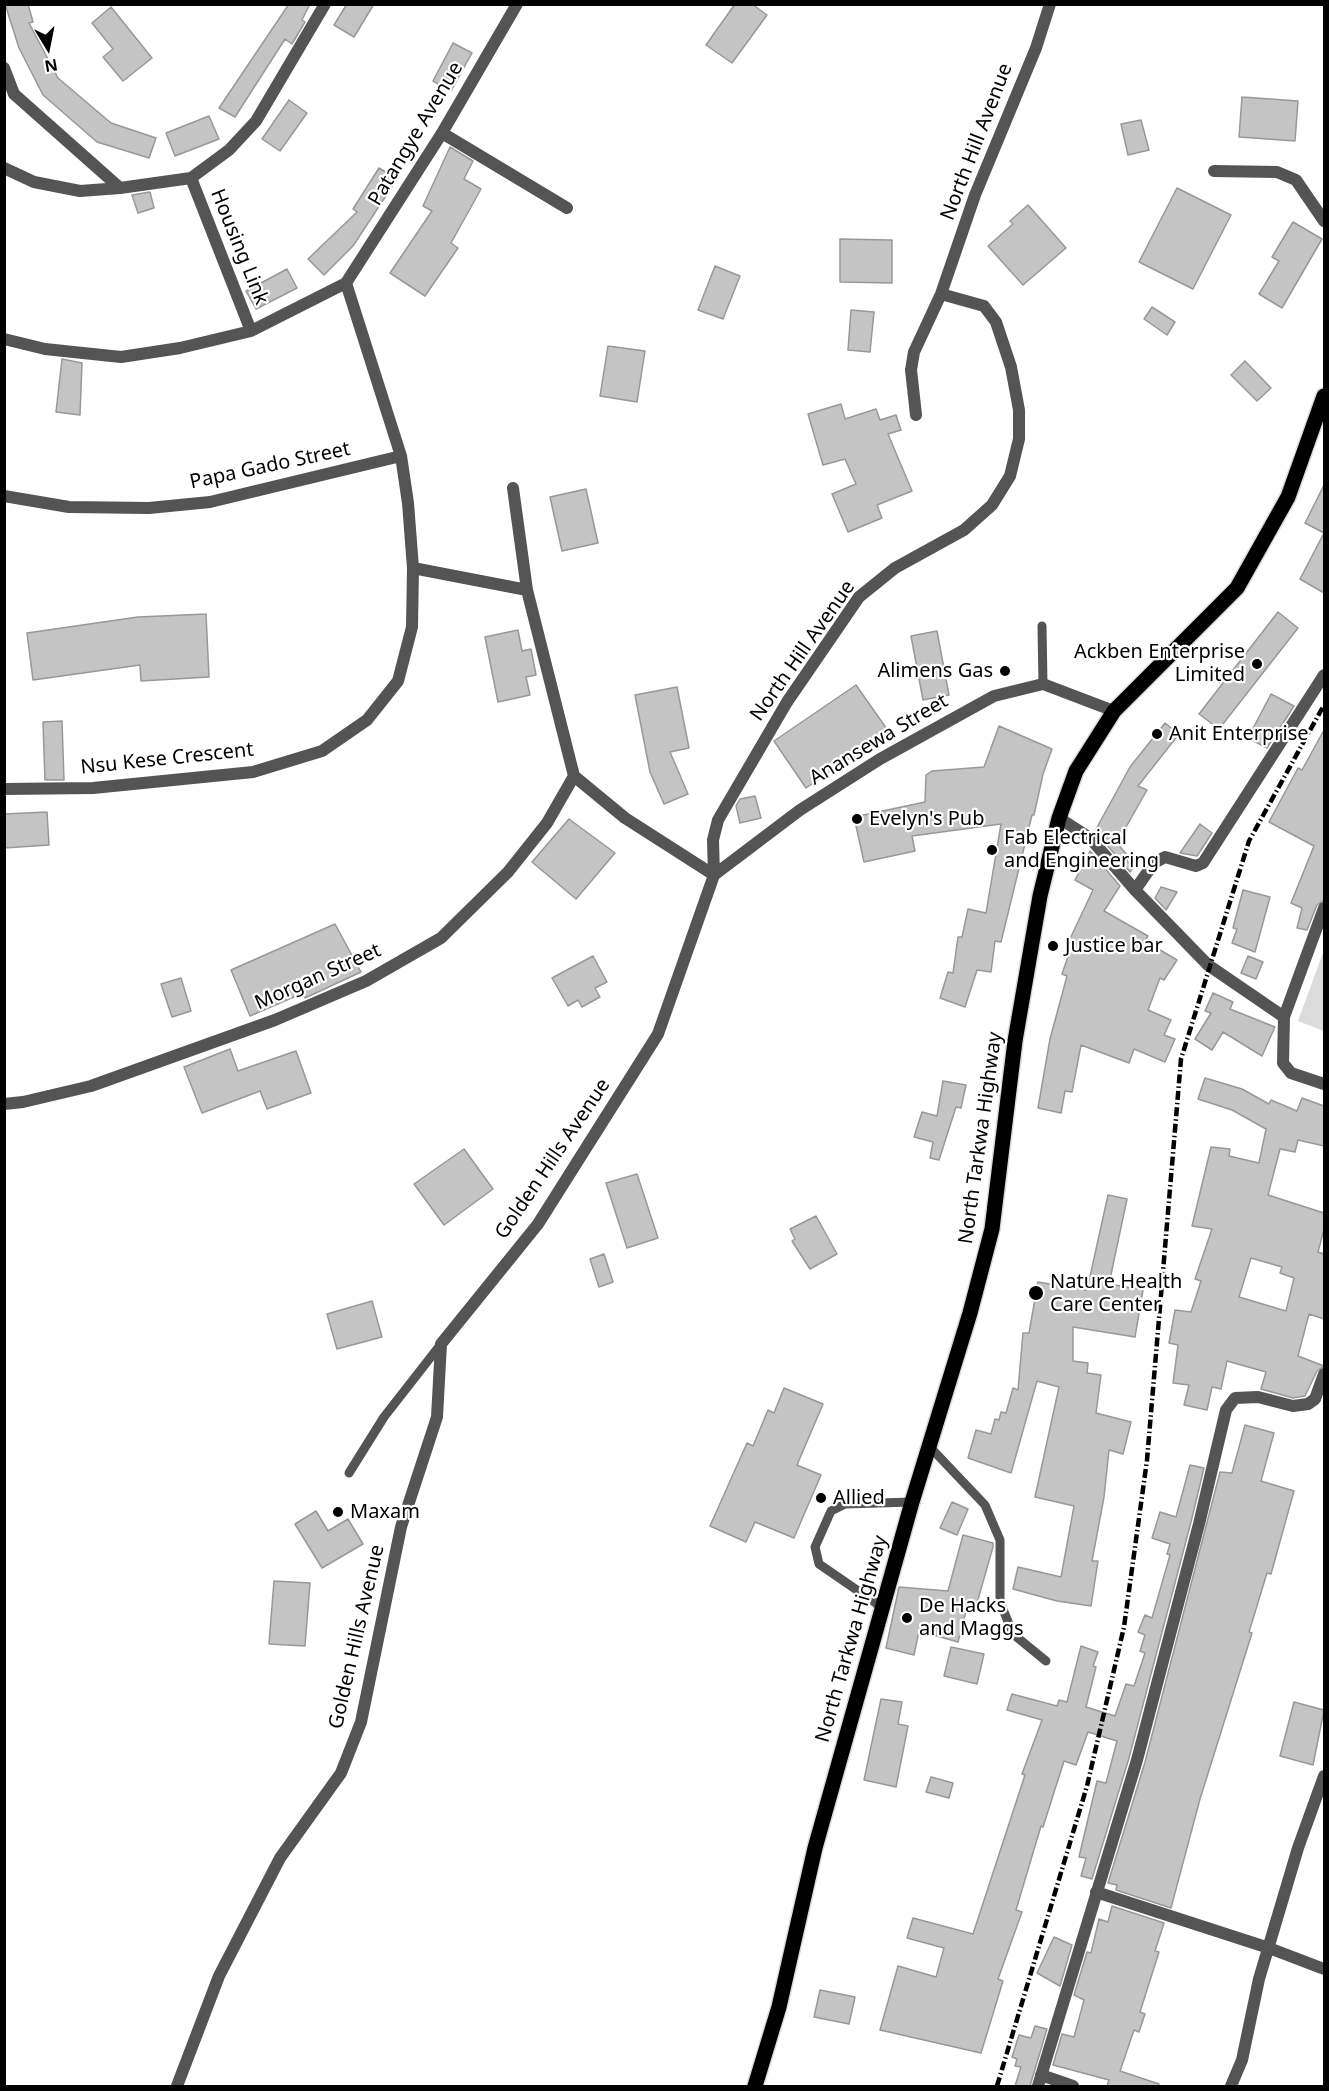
<!DOCTYPE html>
<style>
body{margin:0}
#map{position:relative;width:1329px;height:2091px;overflow:hidden;background:#fff;font-family:"Noto Sans",sans-serif}
canvas{display:block}
.frame{position:absolute;inset:0;border:6px solid #000;pointer-events:none}
.north{position:absolute;left:18px;top:18px;width:60px;height:60px;-webkit-text-stroke:4px #fff;paint-order:stroke;rotate:170deg;font-size:16px;font-weight:700;line-height:24px;text-align:center;color:#000}
.north::after{content:'';display:block;margin:auto;width:21px;height:27px;background:#000;clip-path:polygon(50% 0,100% 100%,50% 72%,0 100%)}
</style>
<div id="map">
<canvas width="1329" height="2091"></canvas>
<div class="frame"></div>
<div class="north">N</div>
</div>
<script>
const g = document.querySelector('canvas').getContext('2d');
g.lineJoin = 'round';
function paint(path, color) { g.fillStyle = color; g.fill(path, 'evenodd'); }
const poly = rows => new Path2D(rows.map(r => 'M' + r).join(''));
function strokePath(path, color, width, dash) { g.strokeStyle = color; g.lineWidth = width; g.lineCap = dash ? 'butt' : 'round'; g.setLineDash(dash || []); g.stroke(path); }
function write(font, color, halo, rows, align = 'center') {
  g.font = font + ' "Noto Sans",sans-serif'; g.lineWidth = 4.5; g.setLineDash([]); g.textBaseline = 'middle'; g.strokeStyle = halo; g.fillStyle = color; for (const [text, x, y, turn = 0] of rows) {
    g.save(); g.translate(x, y); g.rotate((+turn || 0) * Math.PI / 180); g.textAlign = isNaN(turn) ? turn : align; if (halo) g.strokeText(text, 0, 0); g.fillText(text, 0, 0); g.restore();
  }
}
const green = poly([
 [1324,950,1324,1031,1298,1021]
]);
const building = poly([
 [5,4,28,4,33,22,29,23,58,78,111,123,156,138,149,158,97,142,43,95,19,48,5,4],
 [289,4,310,4,302,20,305,22,292,44,285,39,235,117,219,108,289,4],
 [347,4,374,4,354,37,334,25,347,4],
 [735,4,752,4,767,15,732,63,706,45,735,4],
 [111,7,152,58,123,81,103,57,113,49,92,23,111,7],
 [453,43,472,53,451,91,433,81,453,43],
 [1242,97,1298,101,1295,141,1239,137,1242,97],
 [289,100,307,113,280,151,262,139,289,100],
 [209,116,219,139,175,156,166,133,209,116],
 [1141,120,1149,150,1128,155,1121,124,1141,120],
 [450,147,473,161,464,179,481,189,451,243,458,248,425,296,390,273,432,211,423,206,450,147],
 [379,168,397,179,353,246,324,275,308,259,357,212,353,209,379,168],
 [1177,188,1231,215,1193,289,1139,262,1177,188],
 [150,192,154,208,138,213,132,195,150,192],
 [1028,205,1066,248,1023,285,988,246,1013,224,1010,221,1028,205],
 [1293,222,1322,239,1282,308,1259,294,1279,261,1272,257,1293,222],
 [840,239,892,240,892,283,840,282,840,239],
 [715,266,740,276,723,319,698,310,715,266],
 [287,269,297,288,256,309,246,291,287,269],
 [1152,307,1175,322,1167,335,1144,319,1152,307],
 [851,310,874,312,870,352,848,350,851,310],
 [608,346,645,351,637,402,600,396,608,346],
 [62,359,82,363,80,415,56,412,62,359],
 [1245,361,1271,388,1257,401,1231,375,1245,361],
 [841,404,845,419,876,409,880,420,896,415,901,430,888,434,912,491,877,505,882,518,848,532,832,494,856,484,845,459,823,465,808,414,841,404],
 [1324,485,1324,593,1300,579,1324,533,1305,523,1324,485],
 [586,489,598,543,562,551,550,497,586,489],
 [1278,612,1298,628,1219,729,1199,714,1278,612],
 [206,614,209,677,141,681,140,665,33,680,27,633,138,617,206,614],
 [518,630,522,651,531,649,536,675,526,677,530,695,498,702,485,637,518,630],
 [937,631,949,695,923,700,911,636,937,631],
 [856,685,889,732,806,788,774,741,856,685],
 [677,687,689,748,670,752,688,794,664,804,650,772,635,695,677,687],
 [1271,694,1294,706,1267,748,1248,738,1271,694],
 [62,721,64,780,45,780,43,722,62,721],
 [1165,723,1179,734,1138,786,1147,790,1117,843,1127,855,1124,857,1133,868,1130,872,1095,831,1130,767,1165,723],
 [999,726,1052,749,1043,774,1034,815,1032,815,1001,942,995,941,991,972,977,970,965,1007,940,998,948,972,953,973,958,937,962,937,968,909,986,913,1001,824,912,836,915,851,864,862,854,817,925,802,926,775,932,771,984,767,999,726],
 [1324,730,1324,900,1317,905,1307,930,1297,928,1302,908,1291,903,1314,846,1269,822,1298,768,1302,770,1324,730],
 [755,796,761,818,740,823,736,806,740,799,755,796],
 [47,812,49,845,4,848,4,814,47,812],
 [569,819,615,853,576,899,532,862,569,819],
 [1200,824,1212,833,1197,856,1180,853,1200,824],
 [1090,851,1120,886,1104,911,1148,936,1145,941,1177,960,1164,980,1160,978,1148,1010,1171,1020,1164,1035,1175,1039,1165,1062,1134,1049,1129,1063,1081,1045,1072,1092,1065,1091,1061,1113,1038,1108,1050,1039,1067,976,1062,974,1072,945,1068,943,1093,890,1075,880,1090,851],
 [1161,887,1177,892,1166,910,1155,898,1161,887],
 [1243,890,1270,897,1255,952,1232,943,1237,929,1233,928,1243,890],
 [335,924,361,972,305,998,303,993,250,1016,231,970,335,924],
 [593,956,607,982,595,988,600,997,582,1007,578,1000,568,1006,552,978,593,956],
 [1248,956,1263,962,1256,979,1241,973,1248,956],
 [181,978,191,1011,172,1017,161,984,181,978],
 [1213,993,1233,1002,1230,1009,1275,1027,1262,1056,1223,1032,1212,1050,1195,1039,1211,1013,1205,1011,1213,993],
 [230,1049,238,1071,296,1051,311,1093,267,1109,260,1091,202,1113,184,1067,230,1049],
 [1205,1078,1242,1089,1269,1104,1271,1100,1297,1111,1302,1098,1324,1106,1324,1146,1298,1140,1295,1152,1280,1149,1268,1195,1324,1213,1324,1229,1318,1252,1324,1254,1324,1319,1309,1314,1298,1356,1324,1366,1317,1371,1305,1396,1293,1398,1261,1389,1266,1372,1227,1361,1221,1389,1212,1387,1207,1410,1184,1405,1189,1385,1173,1383,1178,1345,1169,1343,1175,1310,1191,1312,1201,1281,1195,1279,1212,1229,1192,1226,1211,1147,1230,1149,1229,1156,1259,1163,1266,1129,1232,1110,1198,1099,1205,1078],
 [1251,1258,1282,1267,1280,1273,1294,1278,1286,1311,1239,1297,1251,1258],
 [943,1081,966,1085,961,1108,956,1107,939,1160,930,1158,933,1142,914,1137,922,1112,937,1116,943,1081],
 [464,1149,493,1189,444,1225,414,1184,464,1149],
 [637,1174,658,1238,627,1248,606,1183,637,1174],
 [1108,1195,1127,1199,1109,1284,1143,1290,1135,1337,1073,1327,1073,1361,1088,1363,1087,1373,1101,1375,1096,1413,1131,1422,1123,1454,1109,1450,1104,1497,1092,1561,1098,1561,1091,1606,1057,1601,1013,1589,1018,1567,1061,1577,1074,1506,1035,1497,1059,1387,1037,1381,1011,1473,968,1458,976,1430,991,1434,995,1419,999,1420,1001,1412,1006,1413,1013,1388,1018,1390,1023,1333,1029,1333,1038,1282,1087,1290,1108,1195],
 [816,1216,837,1254,810,1269,792,1241,795,1239,790,1229,816,1216],
 [604,1254,613,1282,599,1287,590,1259,604,1254],
 [372,1301,382,1337,337,1349,327,1314,372,1301],
 [784,1388,823,1404,797,1465,821,1475,794,1538,755,1522,746,1542,710,1526,747,1443,753,1446,768,1410,774,1413,784,1388],
 [1245,1425,1274,1433,1261,1481,1294,1491,1271,1574,1267,1573,1249,1632,1252,1633,1200,1799,1171,1908,1116,1890,1117,1885,1108,1883,1145,1762,1220,1472,1232,1473,1245,1425],
 [1190,1465,1204,1468,1191,1522,1129,1758,1092,1879,1081,1876,1086,1858,1079,1857,1097,1781,1106,1783,1117,1741,1088,1732,1076,1765,1064,1761,1043,1827,1041,1826,1016,1910,1022,1912,998,1979,1003,1981,981,2053,880,2030,898,1966,936,1977,944,1948,907,1938,913,1918,973,1934,1025,1775,1022,1774,1042,1720,1007,1710,1012,1694,1057,1706,1059,1700,1067,1702,1081,1646,1098,1652,1093,1666,1096,1667,1086,1707,1115,1716,1126,1684,1134,1686,1145,1653,1140,1651,1145,1635,1138,1632,1145,1615,1152,1618,1170,1555,1167,1554,1170,1544,1152,1538,1160,1512,1176,1517,1190,1465],
 [952,1502,968,1509,957,1535,940,1528,952,1502],
 [316,1511,328,1531,348,1519,363,1544,322,1568,295,1524,316,1511],
 [963,1535,993,1543,993,1547,975,1610,967,1608,958,1642,919,1631,914,1655,886,1648,899,1587,948,1591,963,1535],
 [274,1581,310,1583,305,1646,269,1644,274,1581],
 [951,1647,984,1654,977,1684,944,1676,951,1647],
 [881,1699,902,1702,898,1724,908,1726,896,1787,864,1780,881,1699],
 [1294,1702,1324,1710,1313,1765,1280,1756,1294,1702],
 [931,1777,953,1783,949,1798,926,1792,931,1777],
 [1112,1906,1164,1923,1155,1951,1159,1952,1140,2012,1145,2014,1139,2032,1134,2030,1120,2071,1159,2084,1158,2086,1107,2086,1109,2080,1053,2065,1062,2034,1074,2037,1084,2000,1074,1995,1087,1952,1091,1953,1099,1919,1108,1922,1112,1906],
 [1054,1937,1072,1945,1060,1986,1037,1973,1054,1937],
 [820,1990,855,1997,849,2024,814,2017,820,1990],
 [1035,2026,1047,2029,1030,2086,1015,2086,1021,2067,1015,2066,1017,2059,1012,2057,1019,2035,1031,2038,1035,2026]
]);
const lane = poly([
 [1042,626,1043,684],
 [929,1446,985,1505,1000,1540,1000,1602,1013,1634,1046,1661],
 [349,1473,384,1417,441,1344],
 [883,1608,819,1564,815,1547,831,1511,845,1504,912,1502]
]);
const street = poly([
 [4,68,14,94,120,188,191,178,229,150,256,121,325,4],
 [442,133,567,208],
 [4,168,34,182,80,191,120,188],
 [1214,171,1277,172,1296,180,1324,221],
 [191,178,251,331],
 [346,283,442,133,517,4],
 [4,339,45,349,121,357,180,348,251,331,346,283],
 [916,415,911,370,914,352,941,294,975,195,1036,48,1050,4],
 [513,488,527,590],
 [4,496,69,507,149,508,210,502,401,456],
 [413,568,527,590,574,776,625,818,714,875],
 [4,789,93,788,253,772,322,751,367,720,398,681,412,627,413,568,408,503,401,456,346,283],
 [1059,818,1090,838,1135,890,1208,965,1284,1017,1283,1063,1291,1073,1324,1084],
 [714,875,800,810,880,759,994,696,1043,684,1114,711],
 [1135,890,1154,863,1165,857,1196,866,1203,863,1324,675],
 [1284,1017,1324,908],
 [4,1104,23,1102,91,1086,275,1020,366,981,441,938,508,872,547,823,574,776],
 [1096,1892,1269,1948,1324,1969],
 [1041,2075,1073,2086],
 [177,2086,219,1976,280,1858,341,1773,361,1722,401,1527,437,1417,441,1344,538,1224,658,1034,714,875,713,840,718,820,787,702,859,597,895,568,964,530,992,505,1010,476,1019,439,1019,410,1011,367,996,322,984,306,941,294],
 [1038,2086,1137,1760,1199,1524,1226,1410,1235,1398,1258,1397,1293,1406,1308,1404,1315,1399,1324,1374],
 [1231,2086,1242,2060,1259,1979,1298,1848,1324,1776]
]);
const primary = poly([
 [755,2086,779,2007,815,1848,912,1502,970,1313,992,1229,1015,1041,1040,896,1059,818,1076,771,1114,711,1237,588,1288,497,1324,396]
]);
const rail = poly([
 [997,2086,1087,1786,1124,1627,1147,1460,1181,1059,1249,841,1324,705]
]);
const markers = [
 [1257,664,6,"#000"],
 [1005,671,6,"#000"],
 [1157,734,6,"#000"],
 [857,819,6,"#000"],
 [992,850,6,"#000"],
 [1053,946,6,"#000"],
 [1036,1293,8,"#000"],
 [821,1498,6,"#000"],
 [338,1512,6,"#000"],
 [907,1618,6,"#000"]
];
const streetNames = [
 ["Patangye Avenue",416,134,-59],
 ["North Hill Avenue",977,142,-69],
 ["Housing Link",239,247,68],
 ["Papa Gado Street",270,466,-12],
 ["North Hill Avenue",803,651,-55],
 ["Anansewa Street",879,740,-31],
 ["Nsu Kese Crescent",167,759,-6],
 ["Morgan Street",318,977,-24],
 ["North Tarkwa Highway",981,1138,-82],
 ["Golden Hills Avenue",553,1159,-56],
 ["Golden Hills Avenue",357,1637,-77],
 ["North Tarkwa Highway",852,1639,-74]
];
const poiNames = [
 ["Ackben Enterprise",1245,652,"right"],
 ["Limited",1245,675,"right"],
 ["Alimens Gas",993,671,"right"],
 ["Anit Enterprise",1169,734],
 ["Evelyn's Pub",869,819],
 ["Fab Electrical",1004,838],
 ["and Engineering",1004,861],
 ["Justice bar",1065,946],
 ["Nature Health",1050,1282],
 ["Care Center",1050,1305],
 ["Allied",833,1498],
 ["Maxam",350,1512],
 ["De Hacks",919,1606],
 ["and Maggs",919,1629]
];
paint(green, '#dbdbdb');
paint(building, '#c4c4c4');
strokePath(building, '#989898', 1.5);
strokePath(primary, '#dbdbdb', 18);
strokePath(lane, '#545454', 9);
strokePath(street, '#545454', 12);
strokePath(primary, '#000', 15);
strokePath(rail, '#000', 4.5, [9, 3, 1.5, 3]);
for (const [x, y, r, color] of markers) { const dot = new Path2D(); dot.arc(x, y, r, 0, 2 * Math.PI); g.fillStyle = color; g.fill(dot); strokePath(dot, '#fff', 2); }
write('20px', '#000', '#fff', streetNames);
write('20px', '#000', '#fff', poiNames, 'left');
</script>
